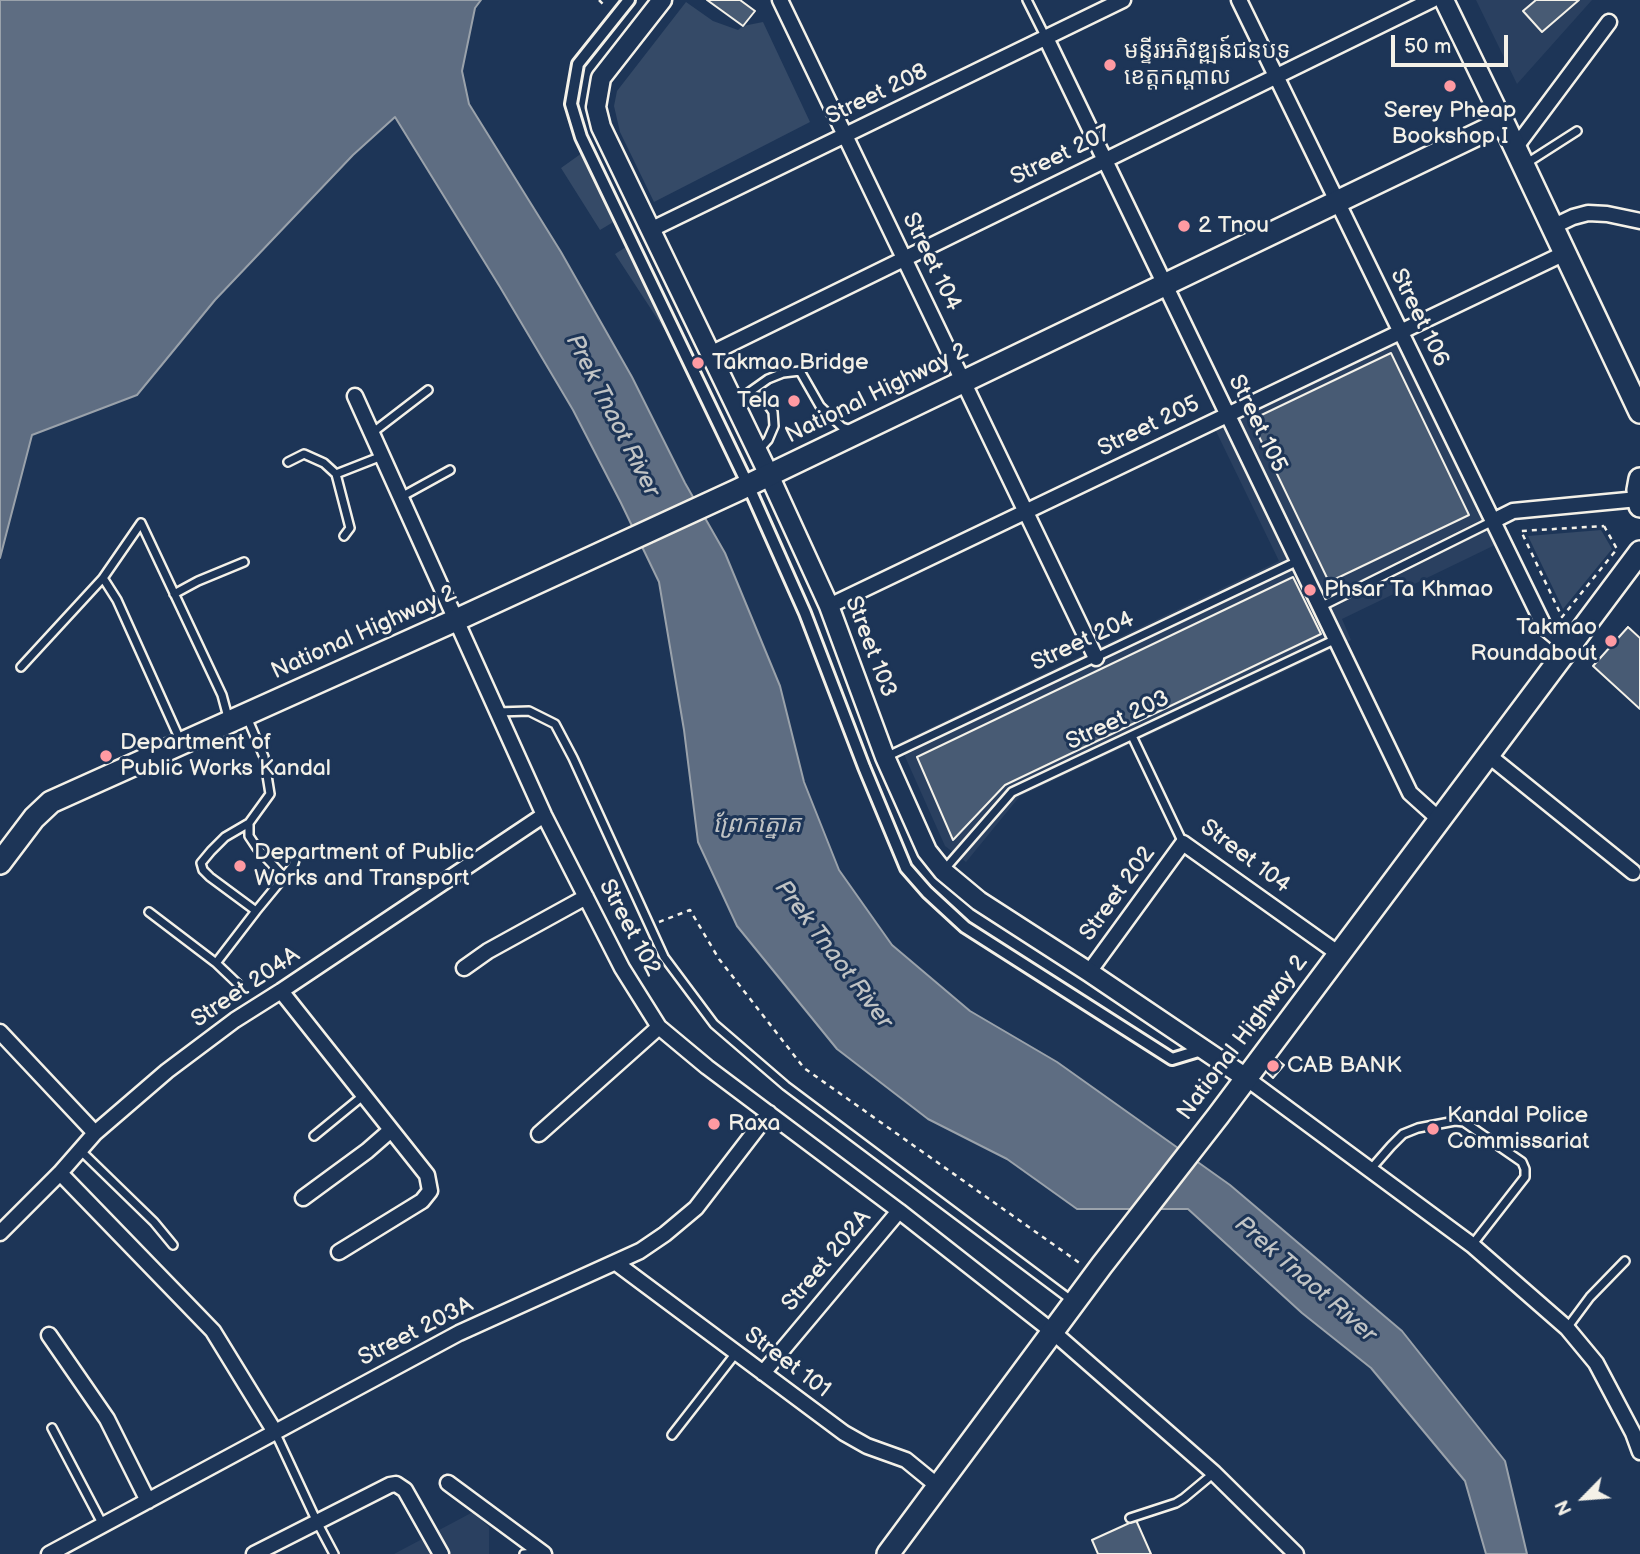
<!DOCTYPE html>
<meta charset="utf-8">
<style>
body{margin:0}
#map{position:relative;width:1640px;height:1554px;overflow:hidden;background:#1d3557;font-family:"Balsamiq Sans",sans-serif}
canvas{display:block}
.north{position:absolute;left:1549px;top:1463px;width:70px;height:70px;-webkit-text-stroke:5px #1d3557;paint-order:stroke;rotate:245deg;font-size:19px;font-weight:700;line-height:28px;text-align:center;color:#f4f1e8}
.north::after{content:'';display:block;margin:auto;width:24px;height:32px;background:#f4f1e8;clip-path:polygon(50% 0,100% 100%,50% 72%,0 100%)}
.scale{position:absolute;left:1391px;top:35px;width:117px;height:32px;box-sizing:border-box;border:4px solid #f4f1e8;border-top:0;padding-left:9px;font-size:21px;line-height:24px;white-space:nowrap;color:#f4f1e8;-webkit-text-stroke:5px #1d3557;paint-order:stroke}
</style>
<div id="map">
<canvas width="1640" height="1554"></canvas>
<div class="north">N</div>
<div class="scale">50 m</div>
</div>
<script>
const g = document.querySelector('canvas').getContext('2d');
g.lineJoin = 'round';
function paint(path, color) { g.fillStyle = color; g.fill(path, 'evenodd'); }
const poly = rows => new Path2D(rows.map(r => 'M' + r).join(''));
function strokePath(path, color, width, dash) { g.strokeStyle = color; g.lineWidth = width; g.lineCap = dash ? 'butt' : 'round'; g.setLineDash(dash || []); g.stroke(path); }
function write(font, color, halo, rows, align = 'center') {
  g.font = font + ' "Balsamiq Sans","Noto Sans Khmer",sans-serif'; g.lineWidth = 6; g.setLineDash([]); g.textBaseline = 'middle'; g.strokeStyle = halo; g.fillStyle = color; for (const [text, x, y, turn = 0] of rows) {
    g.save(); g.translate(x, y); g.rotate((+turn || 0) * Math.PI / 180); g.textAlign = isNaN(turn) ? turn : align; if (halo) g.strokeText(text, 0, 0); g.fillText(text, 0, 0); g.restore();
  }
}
const built = poly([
 [1476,0,1592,0,1517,84],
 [1396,339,1495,545,1342,619,1351,640,1020,796,966,862,945,846,899,743,1279,561,1213,425],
 [473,1512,489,1527,489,1554,394,1554]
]);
const green = poly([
 [686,2,713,21,738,30,743,26,763,22,810,122,654,202,620,132,614,106,617,91],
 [582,153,615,221,600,230,561,168],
 [626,247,668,335,615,254],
 [1601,530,1612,549,1563,609,1528,536]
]);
const water = poly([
 [0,0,481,0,475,8,462,71,469,104,561,252,632,377,685,483,725,553,780,686,804,782,839,870,892,945,970,1011,1057,1062,1230,1185,1402,1331,1505,1461,1527,1554,1486,1554,1465,1481,1371,1368,1302,1313,1188,1209,1077,1209,1007,1159,928,1119,837,1049,737,926,698,842,684,730,659,582,621,503,573,410,500,287,395,117,353,155,215,300,137,395,32,435,0,558,0,0]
]);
const building = poly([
 [707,0,740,0,755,11,743,26,707,0],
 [1536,0,1579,0,1542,32,1523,11,1536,0],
 [1391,353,1469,515,1329,582,1251,420,1391,353],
 [1293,577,1321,634,1005,785,953,840,917,757,1293,577],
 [1628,627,1640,638,1640,709,1593,666,1628,627],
 [1271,1055,1284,1065,1273,1078,1261,1067,1271,1055],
 [1136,1520,1151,1554,1098,1554,1092,1540,1136,1520]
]);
const path = poly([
 [599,0,606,7],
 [1604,526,1617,549,1562,617,1521,531,1604,526],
 [659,922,690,910,719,959,804,1068,1081,1264]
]);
const service = poly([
 [1027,0,1046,38],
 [1527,163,1577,131],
 [744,396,768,379,783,373,800,371,820,406,842,427,851,430],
 [746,396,762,396,773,412,774,426,768,440,758,451],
 [372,433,428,390],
 [288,462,304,454,324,463,336,474,382,456],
 [336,474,350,528,344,536],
 [401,497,450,470],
 [103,578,117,600,181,742],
 [174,594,198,581,244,562],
 [1320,607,1493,521],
 [21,667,103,578,141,523,222,695,229,721],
 [498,712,529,711,555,724,573,758,664,957,714,1024,786,1086,1071,1300],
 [246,715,264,757,270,794,249,823,225,837,211,851,201,863,203,870,210,877,256,911,293,866,297,854],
 [1132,736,1183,843],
 [886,757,1298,561],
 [249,823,249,836,257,848,285,878],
 [944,870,1012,792,1336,639],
 [149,912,216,963,239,985],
 [216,963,256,911],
 [314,1136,364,1095],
 [80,1150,154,1222,173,1245],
 [1370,1170,1391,1146,1403,1134,1418,1128,1455,1121,1464,1122,1522,1162,1525,1169,1525,1177,1472,1245],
 [1567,1328,1590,1297,1625,1261],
 [52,1428,103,1525],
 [275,1432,317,1522,334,1554],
 [672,1435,736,1353],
 [1130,1518,1176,1503,1184,1498,1214,1473],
 [524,1554,541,1552]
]);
const pedestrian = poly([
 [629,0,578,64,571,104,581,137,748,485,805,613,864,767,906,868,927,892,965,927,1172,1059,1205,1049]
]);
const minor = poly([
 [780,0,1096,658],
 [1239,0,1545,628,1569,648],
 [1046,38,1410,793,1440,820],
 [1515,148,1609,22],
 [1552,227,1573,217,1588,213,1607,214,1640,221],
 [650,230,1123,0],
 [710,354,1432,0],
 [355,396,544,815,622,968,659,1027,707,1067,899,1211,1053,1332,1214,1473,1296,1554],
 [1493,521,1513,511,1638,499],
 [829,606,1565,253],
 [1488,755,1633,872],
 [464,968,488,951,586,897],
 [1089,972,1183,843,1339,954],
 [281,991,427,1175,430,1191,422,1201,339,1252],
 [0,1032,95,1133],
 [1246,1078,1472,1245,1567,1328,1596,1363,1633,1433,1640,1452],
 [539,1134,659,1027],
 [60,1173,213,1331,275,1432],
 [303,1198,367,1151,391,1130],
 [0,1233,60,1173,95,1133,167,1071,235,1020,281,991,544,815],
 [616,1263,844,1433,867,1446,906,1460,939,1487],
 [49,1335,107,1419,148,1501],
 [763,1373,899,1211],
 [448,1483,544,1554],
 [49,1554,459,1333,640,1251,665,1234,696,1208,769,1113],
 [254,1554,390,1485,396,1484,405,1490,441,1554]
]);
const tertiary = poly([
 [662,0,601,78,596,107,601,127,769,475,829,606,885,757,927,851,943,871,979,901,1089,972,1246,1078],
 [1444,0,1503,122]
]);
const primary = poly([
 [1640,479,1638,490,1640,506],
 [0,863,34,818,51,802,456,620,738,490,1503,122,1640,412],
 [888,1554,1102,1265,1218,1116,1640,552]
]);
const markers = [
 [1110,65,7,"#ff9aa2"],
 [1450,86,7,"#ff9aa2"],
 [1184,226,7,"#ff9aa2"],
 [698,363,7,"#ff9aa2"],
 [794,401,7,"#ff9aa2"],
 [1310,590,7,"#ff9aa2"],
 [1611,641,7,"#ff9aa2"],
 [106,756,7,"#ff9aa2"],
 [240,866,7,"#ff9aa2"],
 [1273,1066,7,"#ff9aa2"],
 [714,1124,7,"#ff9aa2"],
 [1433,1129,7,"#ff9aa2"]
];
const poiNames = [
 ["មន្ទីរអភិវឌ្ឍន៍ជនបទ",1124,52],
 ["ខេត្តកណ្តាល",1124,78],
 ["Serey Pheap",1450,111,"center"],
 ["Bookshop I",1450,137,"center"],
 ["2 Tnou",1198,226],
 ["Takmao Bridge",712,363],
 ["Tela",780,401,"right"],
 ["Phsar Ta Khmao",1324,590],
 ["Takmao",1597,628,"right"],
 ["Roundabout",1597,654,"right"],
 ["Department of",120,743],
 ["Public Works Kandal",120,769],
 ["Department of Public",254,853],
 ["Works and Transport",254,879],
 ["CAB BANK",1287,1066],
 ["Kandal Police",1447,1116],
 ["Commissariat",1447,1142],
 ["Raxa",728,1124]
];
const streetNames = [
 ["Street 208",877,95,-26],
 ["Street 207",1061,156,-26],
 ["Street 104",931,262,64],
 ["Street 106",1419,318,64],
 ["National Highway 2",877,394,-26],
 ["Street 105",1257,424,64],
 ["Street 205",1149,427,-26],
 ["National Highway 2",364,633,-24],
 ["Street 204",1083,642,-25],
 ["Street 103",870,647,69],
 ["Street 203",1118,721,-25],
 ["Street 104",1245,857,37],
 ["Street 202",1118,894,-54],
 ["Street 102",629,928,62],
 ["Street 204A",246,988,-34],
 ["National Highway 2",1243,1038,-53],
 ["Street 202A",827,1261,-50],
 ["Street 203A",416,1332,-27],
 ["Street 101",787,1363,37]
];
const waterNames = [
 ["Prek Tnaot River",612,416,63],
 ["ព្រែកត្នោត",757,826],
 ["Prek Tnaot River",833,955,53],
 ["Prek Tnaot River",1305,1280,41]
];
paint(built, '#2a4060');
paint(green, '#354a67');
paint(water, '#5e6d82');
strokePath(water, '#9aa2ab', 2);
paint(building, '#485b74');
strokePath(building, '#f4f1e8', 2);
strokePath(service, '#f4f1e8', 12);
strokePath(pedestrian, '#f4f1e8', 16);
strokePath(minor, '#f4f1e8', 19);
strokePath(tertiary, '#f4f1e8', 23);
strokePath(primary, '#f4f1e8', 26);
strokePath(path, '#f4f1e8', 2.5, [5, 5]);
strokePath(service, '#1d3557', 7);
strokePath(pedestrian, '#1d3557', 10);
strokePath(minor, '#1d3557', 14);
strokePath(tertiary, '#1d3557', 18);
strokePath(primary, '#1d3557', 21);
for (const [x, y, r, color] of markers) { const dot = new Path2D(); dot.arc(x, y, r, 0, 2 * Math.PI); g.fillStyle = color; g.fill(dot); strokePath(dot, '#1d3557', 2.5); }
write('23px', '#f4f1e8', '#1d3557', poiNames, 'left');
write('23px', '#f4f1e8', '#1d3557', streetNames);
write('italic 24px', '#c0c3c4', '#1d3557', waterNames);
</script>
